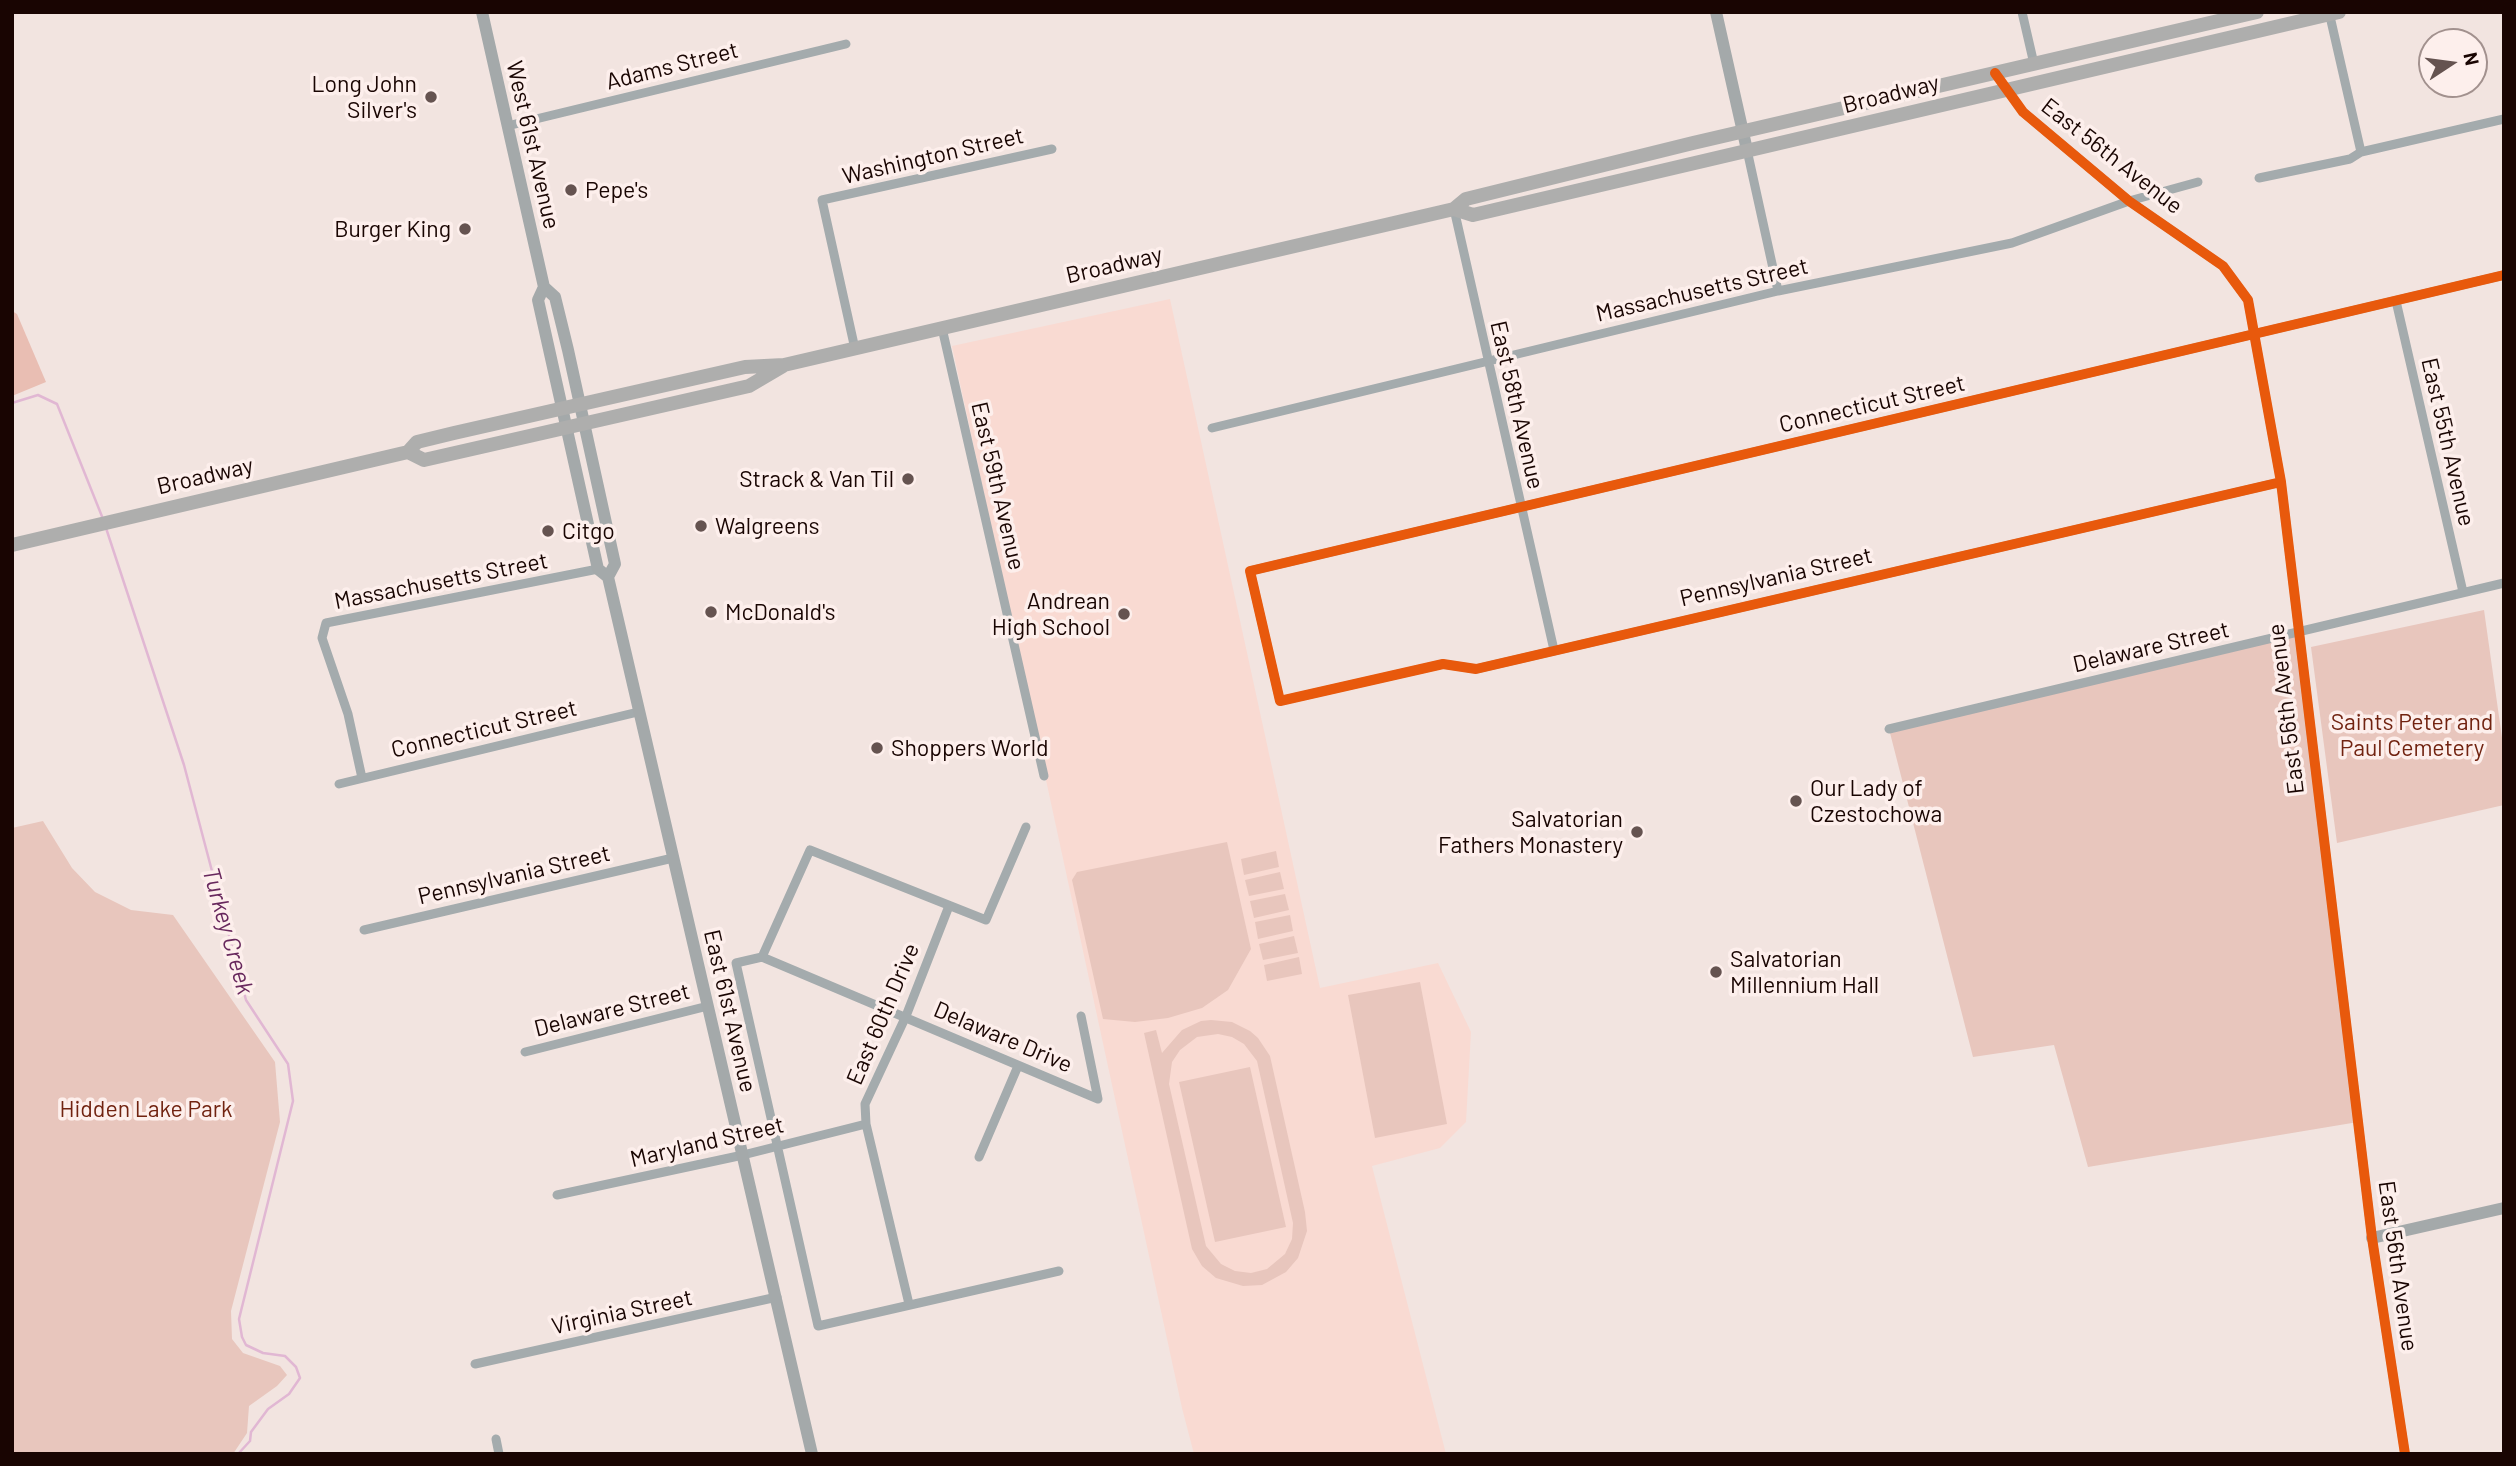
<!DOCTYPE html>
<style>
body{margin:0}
#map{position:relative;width:2516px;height:1466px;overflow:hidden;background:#f2e4e0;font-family:Barlow,sans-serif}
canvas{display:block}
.frame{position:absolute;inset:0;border:14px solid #190502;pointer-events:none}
.north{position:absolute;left:2418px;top:28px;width:70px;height:70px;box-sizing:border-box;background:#fdefec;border:2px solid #a2918e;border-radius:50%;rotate:77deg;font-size:19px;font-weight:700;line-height:28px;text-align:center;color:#190502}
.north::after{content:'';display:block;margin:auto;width:24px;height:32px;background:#655350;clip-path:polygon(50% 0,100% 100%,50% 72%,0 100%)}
</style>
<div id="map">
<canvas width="2516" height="1466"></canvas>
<div class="frame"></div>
<div class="north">N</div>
</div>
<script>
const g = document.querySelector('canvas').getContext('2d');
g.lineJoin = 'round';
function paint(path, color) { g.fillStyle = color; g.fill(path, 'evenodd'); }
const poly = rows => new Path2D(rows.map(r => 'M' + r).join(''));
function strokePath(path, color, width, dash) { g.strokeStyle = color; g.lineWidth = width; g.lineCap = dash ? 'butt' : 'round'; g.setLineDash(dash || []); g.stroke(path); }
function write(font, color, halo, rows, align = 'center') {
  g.font = font + ' Barlow,sans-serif'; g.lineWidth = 7; g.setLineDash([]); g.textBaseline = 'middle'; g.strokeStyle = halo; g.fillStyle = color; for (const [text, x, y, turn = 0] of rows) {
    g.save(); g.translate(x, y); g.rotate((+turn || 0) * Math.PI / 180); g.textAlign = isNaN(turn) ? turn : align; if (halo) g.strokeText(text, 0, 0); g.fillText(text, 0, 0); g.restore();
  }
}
const built = poly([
 [1170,299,1320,988,1438,963,1471,1032,1466,1122,1440,1148,1372,1166,1446,1454,1194,1454,1182,1408,952,346]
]);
const green = poly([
 [2484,610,2504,752,2504,805,2337,843,2311,647],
 [2298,632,2358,1122,2088,1167,2054,1045,1973,1057,1889,729],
 [43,821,72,868,95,892,131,910,173,915,275,1062,280,1122,231,1311,232,1339,243,1353,280,1366,287,1375,277,1386,249,1406,247,1433,233,1454,12,1454,12,828],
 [1227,842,1251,949,1228,990,1202,1008,1168,1018,1135,1022,1103,1019,1072,880,1077,872],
 [1276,851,1279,867,1244,875,1241,859],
 [1280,872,1284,889,1249,896,1245,880],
 [1285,894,1289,910,1254,918,1250,901],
 [1290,915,1293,931,1258,939,1255,922],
 [1294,936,1298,953,1263,960,1259,944],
 [1299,957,1302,974,1267,981,1264,965],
 [1420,982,1447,1124,1375,1138,1348,995],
 [1211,1020,1232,1022,1250,1031,1258,1038,1270,1056,1305,1212,1307,1231,1298,1258,1286,1272,1262,1285,1243,1286,1216,1278,1202,1266,1192,1249,1144,1033,1156,1030,1162,1053,1182,1030,1201,1021],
 [1218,1034,1232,1037,1244,1044,1257,1061,1293,1223,1292,1239,1285,1254,1267,1269,1251,1273,1235,1271,1221,1264,1206,1246,1169,1084,1172,1062,1180,1050,1197,1037],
 [1250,1067,1286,1227,1215,1242,1179,1082]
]);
const forest = poly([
 [12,311,17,314,46,382,12,396]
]);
const stream = poly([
 [12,403,38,395,57,404,103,519],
 [106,528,184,765,246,1000,288,1064,293,1101,239,1319,242,1337,246,1345,263,1353,285,1356,296,1367,300,1378,289,1394,268,1409,251,1432,250,1441,238,1454]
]);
const street = poly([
 [2022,12,2034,64],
 [2329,12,2361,152],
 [1995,73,2023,112,2129,201,2223,266,2248,300,2281,482,2372,1238,2405,1454],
 [507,126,846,44],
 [1747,150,1778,291],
 [2259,178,2350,159,2361,152,2504,119],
 [1454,209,1554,650],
 [2396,301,2463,592],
 [942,328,1044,776],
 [855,349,822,200,1052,149],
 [1212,428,1778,291,2012,243,2129,201,2198,182],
 [2281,482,1476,669,1443,664,1280,701,1250,571,2504,275],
 [1889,729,2504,583],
 [362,778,348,714,322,638,326,623,598,569],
 [339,784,638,712],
 [364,930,673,858],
 [762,957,810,850,986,920,1026,827],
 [1081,1016,1098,1099],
 [525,1052,708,1006],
 [979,1157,1018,1066],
 [557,1195,743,1155,866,1124],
 [1059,1271,818,1326,736,963,762,957,1098,1099],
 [909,1304,866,1124,865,1104,906,1016,949,906],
 [475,1364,777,1297],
 [496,1439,499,1454]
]);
const secondary = poly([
 [482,12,544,287,555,297,568,350,615,564,608,577],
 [1716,12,1747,150],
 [544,287,538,300,598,569,608,577,812,1454],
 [2372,1238,2504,1208]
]);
const primary = poly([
 [1454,209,1473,215,2339,12],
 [408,452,424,460,749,386,783,366],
 [12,545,408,452,417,442,454,433,745,367,784,365,1196,269,1454,209,1466,199,1693,143,2257,12]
]);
const cycleway = poly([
 [1995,73,2023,112,2129,201,2223,266,2248,300,2281,482,2372,1238,2405,1454],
 [2281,482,1476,669,1443,664,1280,701,1250,571,2504,275]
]);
const markers = [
 [431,97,7,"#655350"],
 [571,190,7,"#655350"],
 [465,229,7,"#655350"],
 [908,479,7,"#655350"],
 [701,526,7,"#655350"],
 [548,531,7,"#655350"],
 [711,612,7,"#655350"],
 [1124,614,7,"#655350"],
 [877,748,7,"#655350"],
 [1796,801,7,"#655350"],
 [1637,832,7,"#655350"],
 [1716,972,7,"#655350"]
];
const streetNames = [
 ["Adams Street",672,66,-14],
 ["Broadway",1891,94,-14],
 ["West 61st Avenue",533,145,77],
 ["Washington Street",933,156,-13],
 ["East 56th Avenue",2112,156,38],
 ["Broadway",1114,265,-13],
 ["Massachusetts Street",1702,290,-13],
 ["Connecticut Street",1872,404,-13],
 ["East 58th Avenue",1517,405,77],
 ["East 55th Avenue",2448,442,77],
 ["Broadway",205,476,-13],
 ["East 59th Avenue",998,486,77],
 ["Pennsylvania Street",1776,577,-13],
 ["Massachusetts Street",441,581,-11],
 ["Delaware Street",2151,647,-13],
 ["East 56th Avenue",2286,709,-97],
 ["Connecticut Street",484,729,-13],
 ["Pennsylvania Street",514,875,-13],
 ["Delaware Street",612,1010,-14],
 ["East 61st Avenue",730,1011,77],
 ["East 60th Drive",883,1014,-67],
 ["Delaware Drive",1003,1037,23],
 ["Maryland Street",707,1142,-13],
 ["East 56th Avenue",2398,1266,82],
 ["Virginia Street",622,1312,-12]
];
const poiNames = [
 ["Long John",417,84,"right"],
 ["Silver's",417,110,"right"],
 ["Pepe's",585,190],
 ["Burger King",451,229,"right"],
 ["Strack & Van Til",894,479,"right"],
 ["Walgreens",715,526],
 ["Citgo",562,531],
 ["Andrean",1110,601,"right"],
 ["High School",1110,627,"right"],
 ["McDonald's",725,612],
 ["Shoppers World",891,748],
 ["Our Lady of",1810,788],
 ["Czestochowa",1810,814],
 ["Salvatorian",1623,819,"right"],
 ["Fathers Monastery",1623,845,"right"],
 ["Salvatorian",1730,959],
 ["Millennium Hall",1730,985]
];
const parkNames = [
 ["Saints Peter and",2412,722],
 ["Paul Cemetery",2412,748],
 ["Hidden Lake Park",146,1109]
];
const waterNames = [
 ["Turkey Creek",228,931,74]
];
paint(built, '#f9dad2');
paint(green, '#e8c6bd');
paint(forest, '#e9beb3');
strokePath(stream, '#e1b7d3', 2.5);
strokePath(street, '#a4abad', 9);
strokePath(secondary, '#a4a9aa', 12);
strokePath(primary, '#aeaead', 14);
strokePath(cycleway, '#e8590c', 10);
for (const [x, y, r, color] of markers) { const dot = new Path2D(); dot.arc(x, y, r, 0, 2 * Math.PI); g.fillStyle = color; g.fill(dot); strokePath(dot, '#fdefec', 2.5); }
write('23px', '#190502', '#fdefec', streetNames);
write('23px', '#190502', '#fdefec', poiNames, 'left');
write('23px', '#712310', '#fdefec', parkNames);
write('italic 24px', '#68285d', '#fdefec', waterNames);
</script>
